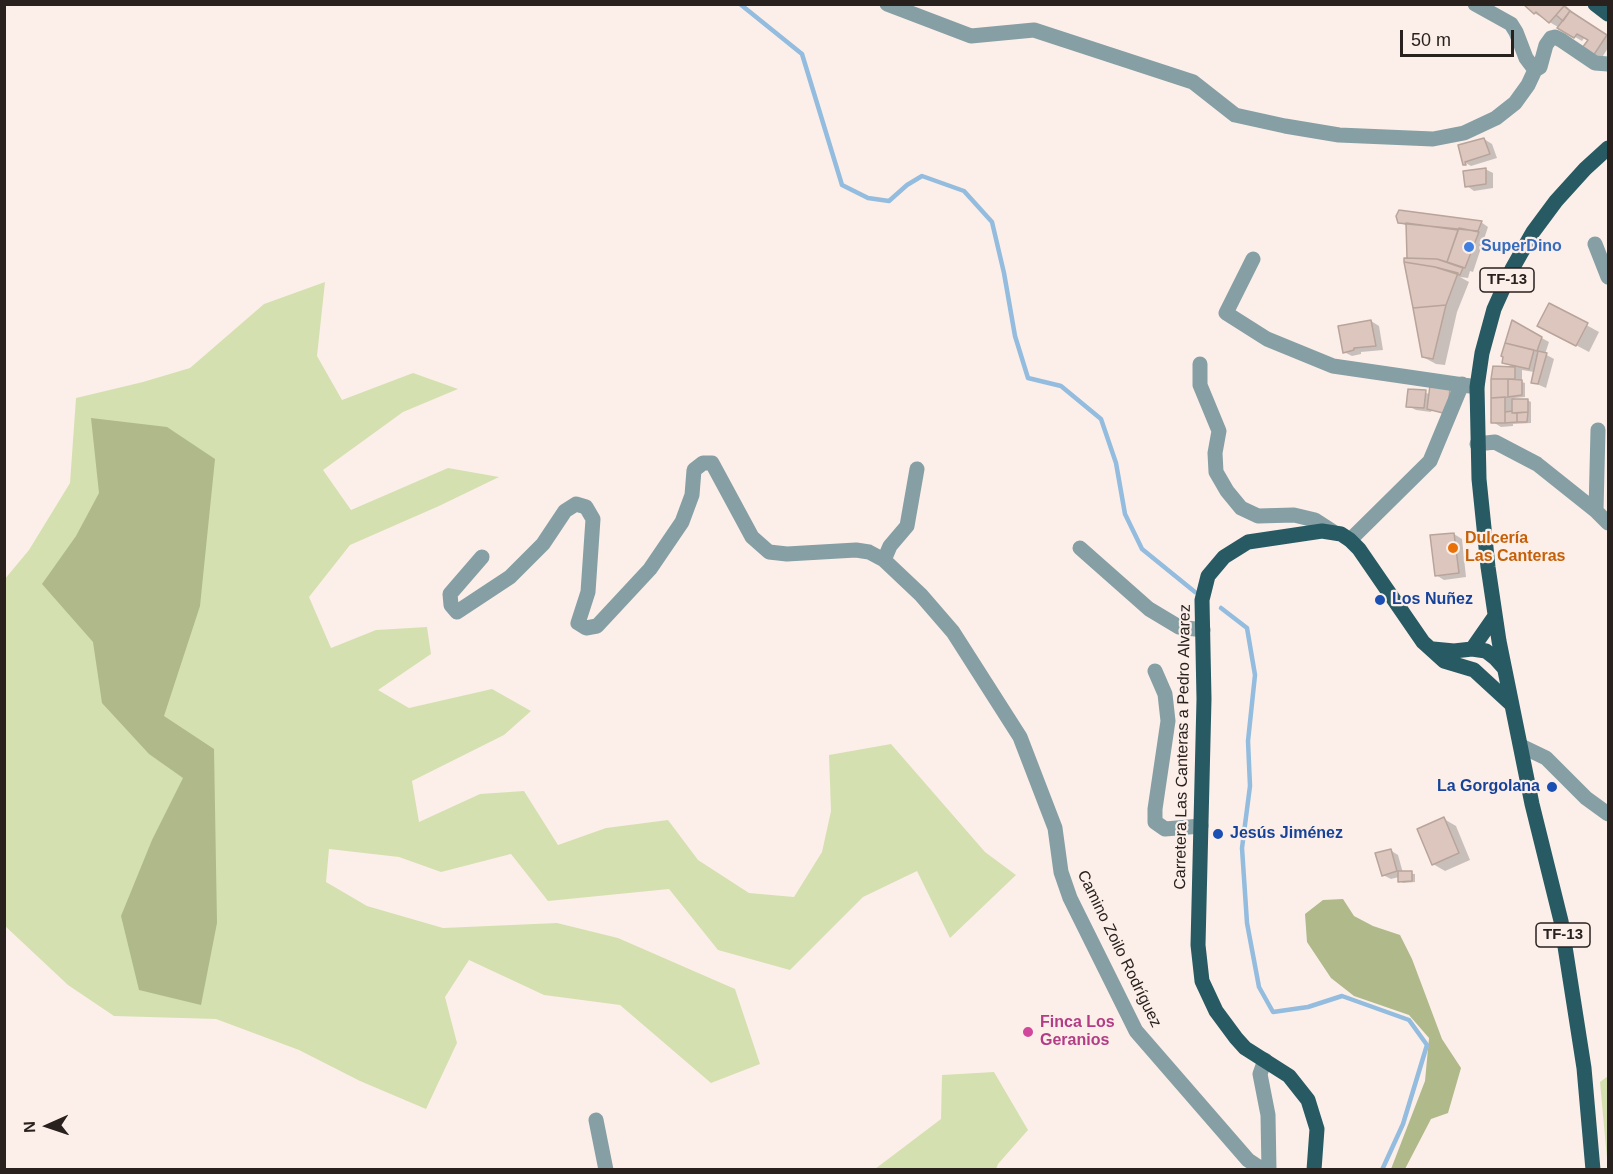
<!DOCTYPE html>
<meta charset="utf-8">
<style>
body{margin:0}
#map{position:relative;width:1613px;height:1174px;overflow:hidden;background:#fcefe9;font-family:Arial,sans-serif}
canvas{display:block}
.frame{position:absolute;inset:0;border:6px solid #29211e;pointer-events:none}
.north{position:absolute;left:18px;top:1096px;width:60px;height:60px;-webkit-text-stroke:4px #fcefe9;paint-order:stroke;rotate:267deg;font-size:16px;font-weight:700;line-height:24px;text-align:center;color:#29211e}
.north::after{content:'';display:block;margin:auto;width:21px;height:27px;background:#29211e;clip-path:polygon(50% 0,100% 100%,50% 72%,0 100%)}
.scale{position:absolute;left:1400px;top:30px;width:114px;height:27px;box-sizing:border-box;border:3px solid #29211e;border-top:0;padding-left:8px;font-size:18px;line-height:21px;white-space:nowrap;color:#29211e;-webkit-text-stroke:4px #fcefe9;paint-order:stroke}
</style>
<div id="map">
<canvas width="1613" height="1174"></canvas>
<div class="frame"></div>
<div class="north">N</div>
<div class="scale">50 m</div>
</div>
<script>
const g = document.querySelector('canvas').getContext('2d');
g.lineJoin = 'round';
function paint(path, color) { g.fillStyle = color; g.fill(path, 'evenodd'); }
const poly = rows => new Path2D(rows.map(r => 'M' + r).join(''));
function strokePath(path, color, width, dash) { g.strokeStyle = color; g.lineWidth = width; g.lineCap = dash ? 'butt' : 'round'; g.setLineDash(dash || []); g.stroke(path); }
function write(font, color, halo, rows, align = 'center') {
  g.font = font + ' Arial,sans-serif'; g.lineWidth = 4.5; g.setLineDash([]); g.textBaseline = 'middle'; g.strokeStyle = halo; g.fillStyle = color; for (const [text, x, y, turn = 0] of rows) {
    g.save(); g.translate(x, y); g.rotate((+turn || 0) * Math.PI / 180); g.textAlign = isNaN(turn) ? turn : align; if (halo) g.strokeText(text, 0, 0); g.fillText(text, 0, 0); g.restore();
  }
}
const green = poly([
 [325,282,317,356,342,400,413,373,458,389,403,412,323,470,351,510,448,468,499,477,439,506,350,545,309,597,331,648,376,630,427,627,431,654,378,690,409,708,492,689,531,711,504,735,412,781,419,822,480,794,524,791,558,845,606,828,668,820,698,860,749,893,794,897,822,852,831,811,829,755,891,744,985,852,1016,875,950,938,917,871,863,897,790,970,718,950,669,889,548,901,511,854,441,872,399,857,329,849,326,882,367,906,443,928,557,923,618,938,735,989,760,1064,711,1083,620,1005,544,995,469,960,445,997,457,1043,426,1109,360,1081,299,1050,216,1019,114,1016,68,985,5,926,4,580,29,550,70,483,76,398,143,382,190,368,264,304],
 [994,1072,1028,1130,998,1164,996,1169,875,1169,941,1119,942,1075],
 [1608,1076,1608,1170,1600,1082]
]);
const forest = poly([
 [91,418,167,427,215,459,200,606,164,716,214,749,217,923,201,1005,139,990,121,916,152,840,183,778,149,754,102,703,93,642,42,584,76,536,99,493],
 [1343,899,1354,916,1373,926,1400,935,1412,959,1442,1039,1461,1068,1448,1113,1431,1119,1405,1169,1391,1169,1425,1081,1429,1038,1409,1015,1354,996,1331,978,1307,942,1305,914,1323,900]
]);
const shadow = poly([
 [1525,4,1564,4,1575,14,1574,15,1608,37,1608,48,1601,59,1594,54,1590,39,1585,37,1582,41,1534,13],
 [1484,139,1492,144,1497,158,1471,166,1464,162],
 [1485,169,1493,173,1493,188,1474,191,1467,186],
 [1399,222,1481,222,1488,227,1473,272,1470,271,1468,278,1460,277,1469,282,1457,312,1445,365,1436,364,1423,357,1414,260,1409,257,1407,226],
 [1550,305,1599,332,1589,352,1551,332],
 [1371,321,1379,326,1383,350,1361,352,1361,354,1352,356,1344,352],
 [1513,322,1549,342,1545,354,1554,359,1546,388,1532,382,1534,372,1522,370,1522,382,1525,383,1525,397,1515,398,1515,401,1527,400,1531,402,1531,423,1513,424,1513,426,1501,427,1493,422,1492,397,1513,367,1503,362],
 [1449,389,1457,394,1451,416,1432,410,1431,412,1416,410,1408,406,1425,392,1430,395],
 [1454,534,1462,539,1466,577,1444,580,1436,575],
 [1444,819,1456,826,1470,860,1445,871,1433,864],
 [1390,850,1398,855,1403,873,1415,874,1415,882,1403,883,1400,881,1399,877,1391,879,1383,875]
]);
const stream = poly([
 [740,4,802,54,842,185,868,198,889,201,907,185,922,176,964,191,992,222,1004,273,1015,336,1028,378,1061,386,1101,419,1116,463,1125,514,1142,549,1195,592],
 [1221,608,1247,628,1255,675,1248,741,1250,786,1242,848,1247,923,1259,987,1273,1012,1308,1007,1342,996,1409,1020,1427,1045,1403,1124,1382,1170]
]);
const building = poly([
 [1523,4,1562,4,1564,6,1549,23,1536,12,1534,14,1523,4],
 [1564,6,1570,11,1563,21,1556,15,1564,6],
 [1570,11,1607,35,1593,56,1582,48,1588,40,1577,34,1574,38,1557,28,1570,11],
 [1484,138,1490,154,1465,162,1466,165,1463,165,1458,145,1484,138],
 [1486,168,1486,184,1465,187,1463,171,1486,168],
 [1399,210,1482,221,1478,231,1398,223,1396,216,1399,210],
 [1406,223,1458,230,1447,262,1437,259,1407,258,1406,223],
 [1459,228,1479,232,1465,268,1447,262,1459,228],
 [1404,258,1437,259,1463,268,1460,275,1435,267,1404,262,1404,258],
 [1404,262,1435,267,1458,273,1446,305,1413,308,1404,262],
 [1549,303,1588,323,1576,346,1537,326,1549,303],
 [1446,305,1433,359,1422,357,1413,308,1446,305],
 [1371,320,1376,346,1354,348,1354,350,1343,353,1338,326,1371,320],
 [1512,320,1542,337,1537,351,1505,343,1512,320],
 [1505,343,1534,350,1529,369,1502,363,1503,357,1501,356,1505,343],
 [1538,351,1547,353,1538,384,1531,383,1538,351],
 [1493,366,1515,367,1515,379,1491,379,1493,366],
 [1491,379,1508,379,1508,397,1491,398,1491,379],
 [1508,379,1522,380,1522,395,1508,397,1508,379],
 [1430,385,1450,388,1449,399,1443,413,1427,409,1430,385],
 [1408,389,1426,390,1424,408,1406,407,1408,389],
 [1505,397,1505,423,1491,423,1491,398,1505,397],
 [1512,399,1528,399,1528,412,1512,413,1512,399],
 [1512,411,1512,413,1517,413,1517,422,1505,423,1505,412,1512,411],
 [1528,412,1527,422,1517,422,1517,413,1528,412],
 [1454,533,1459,573,1435,576,1430,535,1454,533],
 [1444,817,1459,853,1432,865,1417,829,1444,817],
 [1391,849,1397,871,1382,876,1375,853,1391,849],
 [1398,871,1412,871,1412,881,1398,882,1398,871]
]);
const minor = poly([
 [887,4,971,36,1034,30,1193,82,1235,115,1285,126,1339,135,1433,139,1464,133,1496,118,1515,103,1528,85,1535,70,1540,67,1546,45,1551,38,1555,37,1561,40,1595,63,1608,64],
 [1475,4,1511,24,1516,32,1526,58,1535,70],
 [1595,244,1608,277],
 [1253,259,1226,313,1267,339,1333,366,1477,387],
 [1200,364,1200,385,1219,431,1215,453,1216,472,1227,491,1241,508,1258,516,1294,515,1315,520,1332,531],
 [1477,444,1495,442,1537,464,1596,511,1608,523],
 [1596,511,1598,430],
 [1350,540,1430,461,1462,384],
 [1080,548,1149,609,1179,627,1203,630],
 [482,557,450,594,451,605,457,612,510,577,543,544,565,511,576,504,586,507,593,519,588,592,578,623,586,628,597,626,650,569,682,522,692,495,694,470,703,463,712,463,752,537,769,552,787,554,856,550,869,552,884,560,921,595,953,632,1020,737,1055,828,1061,872,1070,898,1136,1031,1248,1160,1263,1170],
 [884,560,890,546,907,526,917,469],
 [1155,671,1165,694,1168,721,1155,809,1155,822,1165,829,1201,826],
 [1521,746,1546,758,1586,798,1608,814],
 [1265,1060,1260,1074,1268,1115,1269,1170],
 [596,1120,606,1170]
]);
const major = poly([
 [1595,4,1608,14],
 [1433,649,1454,651,1472,649,1486,651,1495,658,1504,668],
 [1472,649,1495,616],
 [1314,1170,1317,1129,1308,1100,1289,1076,1245,1048,1236,1038,1216,1011,1202,981,1198,945,1204,699,1202,600,1208,576,1224,557,1248,542,1322,531,1341,534,1350,540,1359,549,1423,642,1444,661,1474,670,1511,704],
 [1593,1170,1584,1068,1561,921,1532,804,1499,641,1488,567,1479,479,1477,387,1482,353,1494,309,1512,269,1533,232,1556,201,1585,169,1608,148]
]);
const markers = [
 [1469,247,6,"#3f7fe0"],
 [1453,548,6,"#e8710a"],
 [1380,600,6,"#1a4fb4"],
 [1552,787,6,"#1a4fb4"],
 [1218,834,6,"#1a4fb4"],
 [1028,1032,6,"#d1479c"]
];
const shields = [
 [1507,280,54],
 [1563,935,54]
];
const shieldNames = [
 ["TF-13",1507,280],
 ["TF-13",1563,935]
];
const shopNames = [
 ["SuperDino",1481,247]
];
const foodNames = [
 ["Dulcería",1465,539],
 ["Las Canteras",1465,557]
];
const transitNames = [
 ["Los Nuñez",1392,600],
 ["La Gorgolana",1540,787,"right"],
 ["Jesús Jiménez",1230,834]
];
const streetNames = [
 ["Carretera Las Canteras a Pedro Alvarez",1183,747,-89],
 ["Camino Zoilo Rodríguez",1119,949,64]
];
const hotelNames = [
 ["Finca Los",1040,1023],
 ["Geranios",1040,1041]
];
paint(green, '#d5e0b0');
paint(forest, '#afb98a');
paint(shadow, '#0003');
strokePath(stream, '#93bcde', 4.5);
paint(building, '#dcc6bd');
strokePath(building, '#b8a49b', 1.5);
strokePath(minor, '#859fa4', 15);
strokePath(major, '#285a63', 15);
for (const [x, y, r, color] of markers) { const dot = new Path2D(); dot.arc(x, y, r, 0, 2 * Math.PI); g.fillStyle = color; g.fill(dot); strokePath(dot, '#fcefe9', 2); }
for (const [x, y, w] of shields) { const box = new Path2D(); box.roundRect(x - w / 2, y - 12, w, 24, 4.5); g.fillStyle = '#fcefe9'; g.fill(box); strokePath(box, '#29211e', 1.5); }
write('bold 15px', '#29211e', null, shieldNames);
write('bold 16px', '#366cbe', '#fcefe9', shopNames, 'left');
write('bold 16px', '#c56008', '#fcefe9', foodNames, 'left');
write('bold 16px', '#164399', '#fcefe9', transitNames, 'left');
write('16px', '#29211e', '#fcefe9', streetNames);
write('bold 16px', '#b23c85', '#fcefe9', hotelNames, 'left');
</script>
